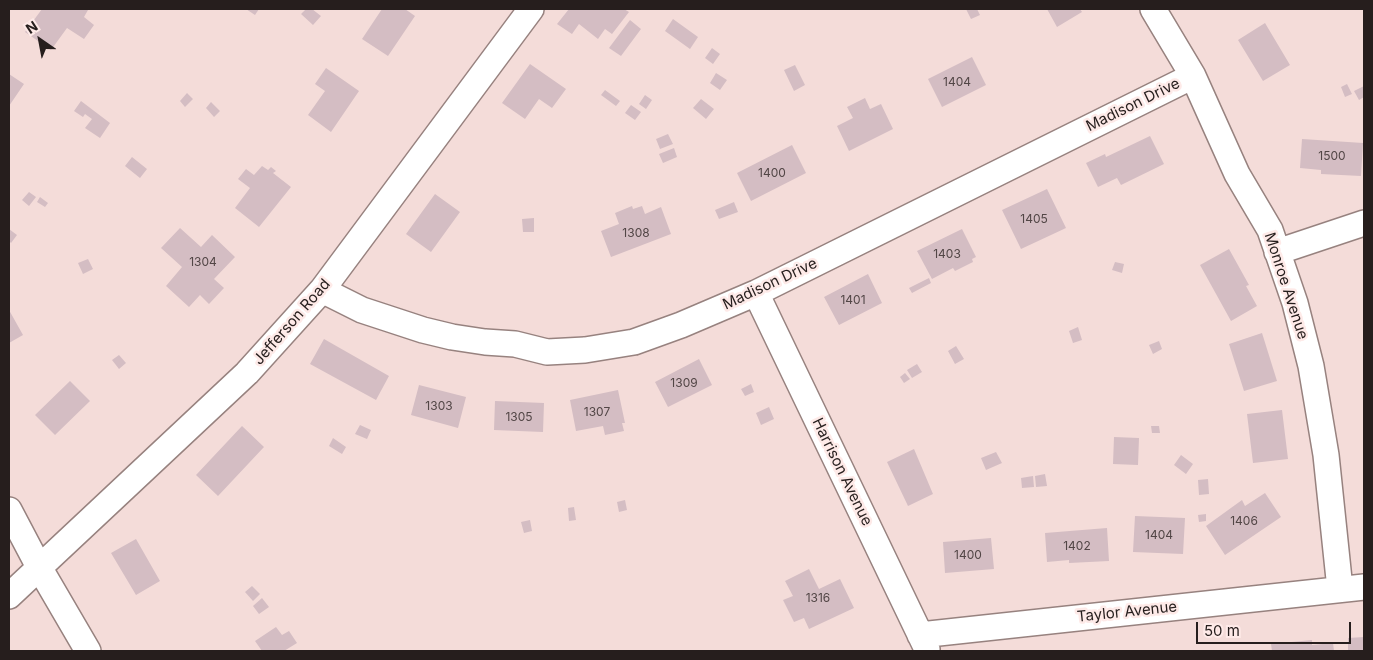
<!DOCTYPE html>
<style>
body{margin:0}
#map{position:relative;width:1373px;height:660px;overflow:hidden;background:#f4dcd9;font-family:Inter,sans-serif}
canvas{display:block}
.frame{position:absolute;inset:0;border:10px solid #261e1d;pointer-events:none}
.north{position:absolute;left:15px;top:15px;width:50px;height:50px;-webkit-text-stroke:4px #feeae8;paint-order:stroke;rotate:327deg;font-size:14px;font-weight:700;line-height:20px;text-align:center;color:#261e1d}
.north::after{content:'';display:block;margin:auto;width:18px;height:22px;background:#261e1d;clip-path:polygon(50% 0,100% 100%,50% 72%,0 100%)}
.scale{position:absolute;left:1196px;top:622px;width:155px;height:22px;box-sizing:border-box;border:2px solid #261e1d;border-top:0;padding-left:6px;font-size:15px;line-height:18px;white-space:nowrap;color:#261e1d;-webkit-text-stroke:4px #feeae8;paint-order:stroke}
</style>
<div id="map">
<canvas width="1373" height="660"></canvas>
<div class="frame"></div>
<div class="north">N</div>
<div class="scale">50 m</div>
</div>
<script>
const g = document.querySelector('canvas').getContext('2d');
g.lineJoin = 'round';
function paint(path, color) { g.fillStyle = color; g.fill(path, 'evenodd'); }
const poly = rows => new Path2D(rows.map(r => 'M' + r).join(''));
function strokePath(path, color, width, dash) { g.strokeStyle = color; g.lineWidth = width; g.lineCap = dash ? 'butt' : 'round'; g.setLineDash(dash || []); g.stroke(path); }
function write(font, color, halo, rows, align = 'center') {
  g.font = font + ' Inter,sans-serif'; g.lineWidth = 5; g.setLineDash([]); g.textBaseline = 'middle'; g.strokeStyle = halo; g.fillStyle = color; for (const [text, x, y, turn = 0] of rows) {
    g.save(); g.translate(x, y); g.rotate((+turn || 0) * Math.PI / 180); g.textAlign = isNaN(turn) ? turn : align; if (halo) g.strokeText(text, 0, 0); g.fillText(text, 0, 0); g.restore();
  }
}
const building = poly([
 [42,9,86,9,88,10,84,17,94,25,84,39,67,28,51,50,25,32],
 [246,9,259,9,255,15],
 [306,9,312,9,321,16,313,25,301,14],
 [382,9,405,9,415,16,388,56,362,39],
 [569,9,624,9,629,12,612,34,605,29,598,39,579,24,572,34,557,24],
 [966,9,977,9,980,15,971,19],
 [1047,9,1080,9,1082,12,1057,27],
 [673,19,698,37,690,49,665,31],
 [630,20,641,29,621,56,609,48],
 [1265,23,1290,65,1263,81,1238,40],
 [712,48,720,54,713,64,705,58],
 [972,57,986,85,942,107,928,79],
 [530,64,566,89,552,108,539,99,525,119,502,103],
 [795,65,805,85,794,91,784,70],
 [326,68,359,91,331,132,308,115,325,91,315,84],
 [716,73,727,80,720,90,710,83],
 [9,74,24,84,9,106],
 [1347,84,1352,94,1345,97,1341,87],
 [1364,86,1364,97,1359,100,1354,91],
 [605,90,620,101,616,106,601,95],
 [187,93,193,99,185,107,180,101],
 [645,95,652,100,646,109,639,104],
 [865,98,870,109,881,104,893,129,849,151,837,126,853,118,847,107],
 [701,99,714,109,706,119,693,108],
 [81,101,110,123,100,138,85,128,92,119,85,114,83,117,74,111],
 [211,102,220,111,214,117,206,108],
 [631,105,641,112,635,120,625,113],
 [668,134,673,144,660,149,656,139],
 [1150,136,1164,164,1121,185,1117,178,1098,187,1086,163,1105,154,1106,157],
 [1302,139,1363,143,1361,176,1321,174,1321,170,1300,168],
 [792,145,806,173,751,201,737,173],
 [674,148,677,157,663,163,659,154],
 [132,157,147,169,140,178,125,166],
 [262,166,268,170,271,167,276,171,273,173,291,187,259,227,235,208,250,188,238,179,246,169,254,175],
 [1047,189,1066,228,1021,249,1002,210],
 [29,192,36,197,29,206,22,200],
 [435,194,460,212,431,252,406,234],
 [40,197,48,203,45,207,37,202],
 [734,202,738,212,719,219,715,210],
 [632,206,633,209,642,206,645,214,661,207,671,234,611,257,601,231,619,224,615,213],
 [534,218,534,232,523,232,522,219],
 [180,228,201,247,212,235,235,257,214,279,224,288,209,304,200,295,189,307,166,286,182,267,161,248],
 [9,229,17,235,11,243,9,241],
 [962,229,976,257,972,259,973,262,955,271,953,268,932,279,917,251],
 [1229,249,1249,285,1246,286,1257,306,1231,321,1200,265],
 [88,259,93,269,83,274,78,263],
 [1115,262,1124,264,1122,273,1112,270],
 [868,274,882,303,839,325,824,297],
 [929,278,931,283,912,293,909,288],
 [9,310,23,335,9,343],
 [1078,327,1082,340,1073,343,1069,331],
 [1262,333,1277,381,1244,391,1229,344],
 [324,339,389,376,376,400,310,364],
 [1159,341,1162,349,1153,354,1149,345],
 [956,346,964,359,955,364,948,351],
 [119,355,126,363,119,369,112,360],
 [699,359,712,385,668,407,655,382],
 [917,364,922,372,912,378,907,370],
 [905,373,910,379,904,383,900,377],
 [70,381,90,401,55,435,35,415],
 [751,384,754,392,745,396,741,389],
 [419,385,466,397,458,428,411,415],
 [618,390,625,423,622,423,624,431,605,435,603,426,576,431,570,400],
 [495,401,544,403,543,432,494,430],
 [769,407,774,419,761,425,756,413],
 [1282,410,1288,459,1253,463,1247,414],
 [360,425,371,430,367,439,355,434],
 [242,426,264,447,218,496,196,475],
 [1151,426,1159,426,1160,433,1152,433],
 [1114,437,1139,438,1138,465,1113,464],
 [333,438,346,447,342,454,329,446],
 [914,449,933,494,908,506,887,462],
 [996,452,1002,463,986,470,981,458],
 [1181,455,1193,464,1186,474,1174,465],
 [1045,474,1047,486,1036,487,1035,476],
 [1033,476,1034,487,1022,488,1021,478],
 [1208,479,1209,494,1199,495,1198,480],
 [1265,493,1281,517,1225,555,1206,526,1242,500,1245,506],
 [625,500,627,510,619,512,617,502],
 [574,507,576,520,569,521,568,508],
 [1206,514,1206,521,1199,522,1198,515],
 [1135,516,1185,518,1183,554,1133,552],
 [530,520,532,531,524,533,521,522],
 [1107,528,1109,561,1069,563,1069,560,1047,562,1045,533],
 [991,538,994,569,945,573,943,542],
 [136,539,160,581,136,595,111,553],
 [809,569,819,589,840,579,854,608,809,629,804,618,794,622,783,600,793,596,785,581],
 [252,586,260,594,253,601,245,592],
 [262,598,269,607,259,614,253,606],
 [276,627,282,635,289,631,297,643,284,651,262,651,255,641],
 [1364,637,1364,651,1348,651,1348,638],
 [1312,640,1312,645,1333,643,1334,651,1272,651,1271,644]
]);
const minor = poly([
 [1153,9,1193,76,1237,174,1270,230,1295,303,1311,366,1326,455,1340,589],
 [1277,252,1364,223],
 [322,290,362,310,423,330,452,337,485,342,515,344,547,352,585,350,634,342,681,325,756,293,1193,76],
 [756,293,927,649],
 [9,510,39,567,88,651],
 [9,596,247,373,322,290,531,9],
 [920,635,1364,587]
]);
const numberNames = [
 ["1404",957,82],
 ["1500",1332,156],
 ["1400",772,173],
 ["1405",1034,219],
 ["1308",636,233],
 ["1403",947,254],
 ["1304",203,262],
 ["1401",853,300],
 ["1309",684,383],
 ["1303",439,406],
 ["1307",597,412],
 ["1305",519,417],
 ["1406",1244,521],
 ["1404",1159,535],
 ["1402",1077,546],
 ["1400",968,555],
 ["1316",818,598]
];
const streetNames = [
 ["Madison Drive",1133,105,-26],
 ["Madison Drive",770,284,-25],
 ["Monroe Avenue",1286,286,72],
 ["Jefferson Road",292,322,-49],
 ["Harrison Avenue",842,472,64],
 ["Taylor Avenue",1127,612,-6]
];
paint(building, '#d4bdc3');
strokePath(minor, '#97827f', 28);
strokePath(minor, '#fff', 25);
write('12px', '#524646', null, numberNames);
write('15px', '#261e1d', '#feeae8', streetNames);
</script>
